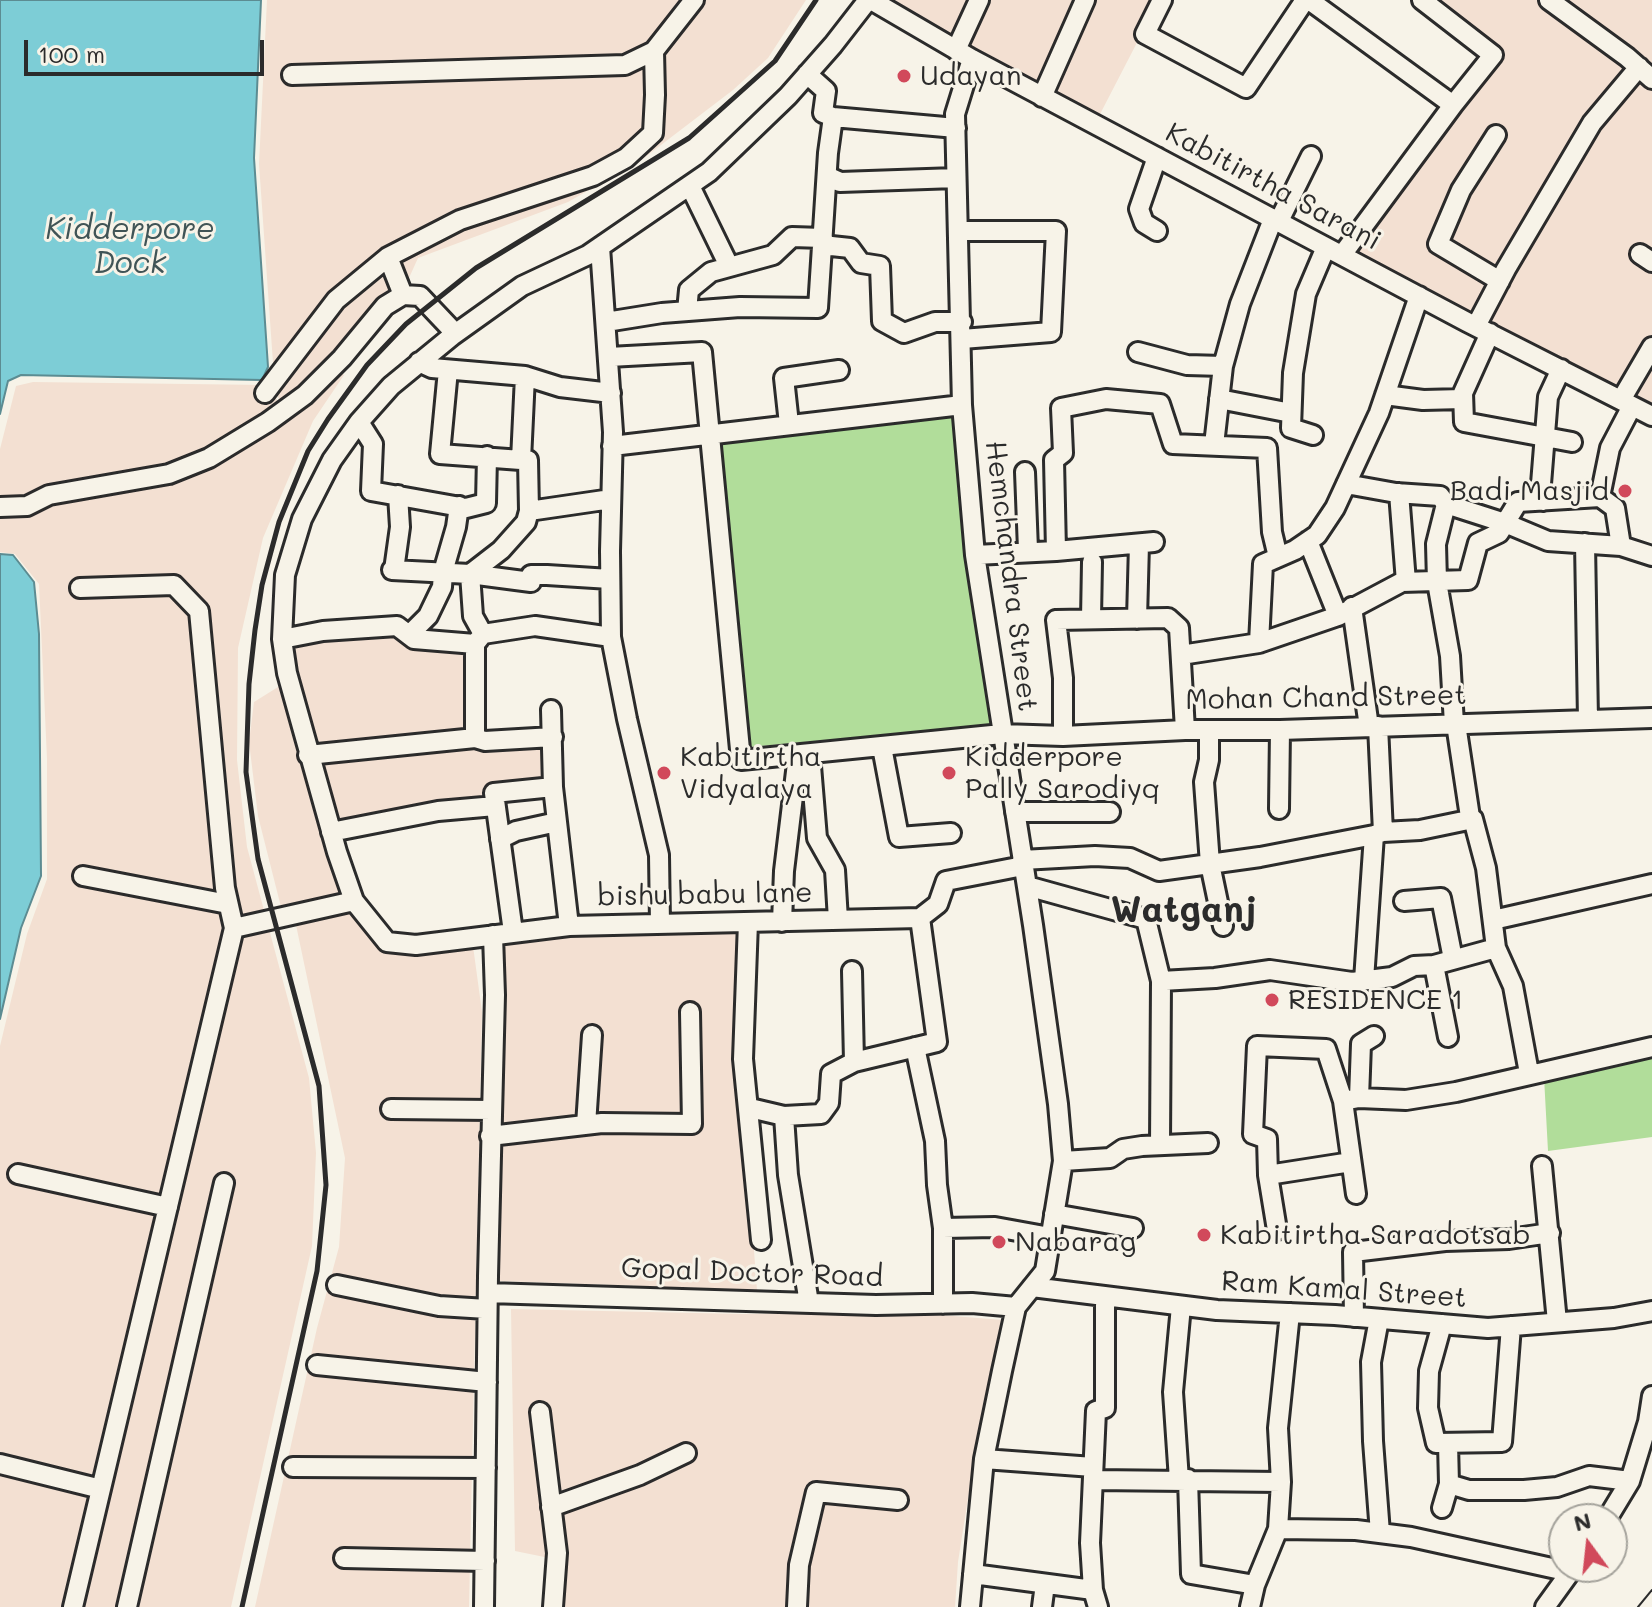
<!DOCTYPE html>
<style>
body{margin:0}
#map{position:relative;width:1652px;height:1607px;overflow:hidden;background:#f7f3e8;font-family:Mali,sans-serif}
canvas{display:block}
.north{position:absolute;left:1548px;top:1503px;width:80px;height:80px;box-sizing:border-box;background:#f7f3e8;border:2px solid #a5a39c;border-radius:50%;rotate:345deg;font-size:22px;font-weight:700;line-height:32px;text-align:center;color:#2b2b2b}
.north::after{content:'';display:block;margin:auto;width:28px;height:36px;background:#d1495b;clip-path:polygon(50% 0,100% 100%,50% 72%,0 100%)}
.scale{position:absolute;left:24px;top:40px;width:240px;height:36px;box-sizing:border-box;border:4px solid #2b2b2b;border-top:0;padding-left:10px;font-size:24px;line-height:28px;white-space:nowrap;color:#2b2b2b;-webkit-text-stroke:6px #f7f3e8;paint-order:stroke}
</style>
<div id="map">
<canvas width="1652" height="1607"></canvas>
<div class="north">N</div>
<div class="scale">100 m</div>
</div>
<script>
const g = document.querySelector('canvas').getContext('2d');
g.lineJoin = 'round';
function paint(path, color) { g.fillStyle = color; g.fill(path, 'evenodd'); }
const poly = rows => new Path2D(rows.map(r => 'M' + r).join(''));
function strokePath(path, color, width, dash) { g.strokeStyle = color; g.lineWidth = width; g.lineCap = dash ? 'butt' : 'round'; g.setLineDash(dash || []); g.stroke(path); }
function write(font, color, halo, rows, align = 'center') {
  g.font = font + ' Mali,sans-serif'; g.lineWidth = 6; g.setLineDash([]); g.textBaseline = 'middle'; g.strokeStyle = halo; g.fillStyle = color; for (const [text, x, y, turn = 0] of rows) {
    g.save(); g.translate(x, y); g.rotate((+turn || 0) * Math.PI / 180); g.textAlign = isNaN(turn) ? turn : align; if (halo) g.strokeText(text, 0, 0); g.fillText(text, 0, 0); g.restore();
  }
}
const built = poly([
 [267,0,806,0,768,58,733,90,640,161,568,202,418,258,404,289,369,320,283,404,268,384,273,363,259,164],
 [880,0,1080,0,1042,89],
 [1089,0,1159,0,1097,120,1049,93],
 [1435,0,1544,0,1635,66,1474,322,1349,253,1496,55],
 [1556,0,1652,0,1652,405,1482,323,1607,105,1644,67],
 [335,369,344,375,313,421,263,538,238,648,237,760,247,847,309,1078,316,1153,312,1246,231,1607,0,1607,0,1046,27,934,47,879,47,759,39,584,15,554,0,552,0,449,16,386,33,382,265,385,289,414],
 [395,628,469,647,473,741,550,740,549,783,490,800,328,830,348,899,282,911,258,816,249,742,254,702,294,677,288,642],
 [350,907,375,943,402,951,473,946,482,1012,469,1607,255,1607,317,1328,339,1247,345,1158,296,925],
 [744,925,739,1055,757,1290,498,1281,506,1023,498,938],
 [511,1309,742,1314,903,1312,1003,1320,982,1409,958,1562,955,1607,560,1607,564,1561,515,1551]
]);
const green = poly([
 [956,413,996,725,749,747,718,439],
 [1652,1050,1652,1137,1548,1151,1544,1077]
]);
const water = poly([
 [0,0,261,0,254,158,268,367,262,380,21,375,8,381,0,414,0,0],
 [0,554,13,555,34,582,39,634,41,876,21,928,0,1019,0,554]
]);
const minor = poly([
 [868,0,833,45,788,96,709,172,588,255,522,286,452,336,391,386,359,422,332,460,302,519,285,575,282,639,287,673,337,852,354,901,387,942,416,945,569,926,920,918],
 [871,0,972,59,1467,322,1652,416],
 [1162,0,1145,34,1246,88,1305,0],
 [1309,0,1453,105],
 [1549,0,1627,57,1652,79],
 [956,50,979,0],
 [807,74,826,91,823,113,833,117],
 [292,75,625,65,654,51,694,0],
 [1042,97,1085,0],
 [1496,135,1461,190,1438,244,1500,281],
 [1157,157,1139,209,1144,223,1157,231],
 [827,176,840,182,956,178],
 [690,186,729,266],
 [1279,221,1311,156],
 [958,231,1056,231,1051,332,962,339],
 [822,245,850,248,861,263,880,266,882,321,904,333,935,322,962,322],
 [600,247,613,432,610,551,611,637,627,719,659,855,660,924],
 [1640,254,1652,262],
 [1342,255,1453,105,1493,55,1422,0],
 [388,257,403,295],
 [687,311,689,290,711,272,773,255,792,237,823,238],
 [606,322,662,313,740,307,818,308,828,153,833,117,956,128],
 [1476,326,1506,269,1592,123,1639,67],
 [1490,333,1463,393,1464,422,1572,442],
 [1138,352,1187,365,1223,366],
 [609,357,702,352,741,760,1002,734,1063,736,1185,730,1280,730,1652,718],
 [419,362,432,368,525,376,560,387,611,393],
 [448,370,440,454,521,460],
 [525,376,521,460,528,460,529,511,611,499],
 [265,393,336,300,388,257,460,220,593,176,626,158,653,133,655,95,654,51],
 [1385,395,1423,400,1463,399],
 [1219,399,1291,413],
 [1621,400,1652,347],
 [359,422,373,444,371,491,466,508,486,503,487,456],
 [789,424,784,378,839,370],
 [1313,435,1291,428,1293,373,1306,294,1326,247],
 [1214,445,1223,366,1240,304,1273,219],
 [612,446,962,405],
 [1025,472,1028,550],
 [1346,484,1396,493,1440,496,1446,504,1505,523,1548,541,1621,546,1652,556],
 [1399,493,1406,582],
 [1600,497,1615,508,1621,546],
 [1543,501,1541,484,1548,397,1561,369],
 [1446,504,1436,544,1437,582,1450,656,1454,724],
 [0,507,27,506,49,495,169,474,209,458,268,422,305,395,342,358,385,306,403,295,420,296,455,333],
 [1308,541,1338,616,1402,582,1468,580,1478,543,1499,533,1518,502,1600,497,1610,448,1632,406],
 [1585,543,1588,720],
 [1056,551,1054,460,1063,453,1061,408,1106,399,1160,404,1173,444,1267,448,1272,532,1278,557],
 [975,555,1056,551,1154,542],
 [392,570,470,574,501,550,526,522,529,511],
 [394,570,400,527,398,495],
 [80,588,174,585,199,611,225,888,234,928],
 [1352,607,1369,727],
 [1091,619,1092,562],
 [1137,619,1139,544],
 [483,634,473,616,470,574,531,582,531,575,547,575,610,579],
 [409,635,428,616,442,587,443,572,456,527,459,506],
 [282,639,323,631,397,626,414,639,475,644,483,634,535,626,611,637],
 [1259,643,1338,616],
 [1181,655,1259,643,1263,564,1295,550,1317,535,1335,508,1379,413,1419,296],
 [1209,731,1209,760,1204,782,1210,864,1223,926],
 [1063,736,1063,678,1056,620,1168,618,1179,628,1185,730],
 [475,738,485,741,553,737],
 [882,747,899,837,951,833],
 [810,754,817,838,835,870,838,920],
 [308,755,475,738,475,644],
 [553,787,569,926],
 [1279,809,1280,730],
 [1015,812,1110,812],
 [331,832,438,811,495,806],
 [1383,832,1420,830,1473,819,1470,817,1456,724],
 [500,839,516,831,557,822],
 [1022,860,1095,856,1130,858,1159,871,1260,857,1374,835],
 [83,876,228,904],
 [1027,886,1146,919,1161,981,1160,1145],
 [1404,901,1441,898,1453,959],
 [920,918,938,904,946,881,1023,866],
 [1493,920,1652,884],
 [748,922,743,1059,761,1240],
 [782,922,784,871,798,755],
 [513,932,494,793,553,787,551,710],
 [1496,948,1513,986,1529,1073],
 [1434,965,1448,1037],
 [852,971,854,1062],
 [1364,980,1374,835,1383,832,1378,726],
 [1161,981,1215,978,1270,970,1352,982,1392,977,1414,966,1434,965,1496,948,1486,868,1473,819],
 [915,1047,935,1141,937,1185,943,1228,943,1304],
 [1359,1098,1361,1044,1374,1036],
 [1343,1101,1359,1098,1406,1100,1456,1092,1652,1047],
 [750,1108,784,1116,821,1114,829,1103,831,1074,854,1062,937,1042,920,918],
 [391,1109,492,1110],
 [784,1116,788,1175,809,1303],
 [586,1125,592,1035],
 [490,1136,602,1123,692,1124,690,1012],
 [1063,1161,1110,1158,1123,1149,1142,1146,1208,1143],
 [1542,1166,1557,1322],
 [18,1174,168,1207],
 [1268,1175,1351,1162],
 [1054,1214,1133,1228],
 [943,1228,995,1227,1050,1237],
 [1277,1230,1268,1175,1267,1139,1253,1134,1257,1046,1326,1049,1343,1101,1356,1194],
 [337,1285,439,1306,487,1309],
 [1032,1287,1217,1310,1335,1315,1488,1328,1614,1318,1652,1311],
 [488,1293,876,1305,972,1303,1016,1307],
 [1354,1317,1353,1252,1445,1241,1509,1239,1550,1233],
 [1379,1319,1371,1362,1373,1441,1380,1533],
 [1442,1324,1429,1371,1428,1408,1436,1443,1502,1442,1511,1326],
 [317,1365,487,1382],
 [540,1412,557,1553,553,1607],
 [984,1459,1093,1467],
 [0,1464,101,1489],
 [293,1467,486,1468],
 [1188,1479,1191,1574,1255,1585],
 [1093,1480,1281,1482],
 [1179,1480,1173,1392,1181,1306],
 [1449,1484,1469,1490,1524,1490,1557,1487,1589,1476,1630,1481],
 [551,1507,640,1475,686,1453],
 [1442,1508,1449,1484,1448,1443],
 [1607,1519,1630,1481,1648,1422,1652,1396],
 [1278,1529,1356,1530,1411,1537,1570,1572],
 [344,1558,485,1561],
 [973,1574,1093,1590],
 [73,1607,234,928,354,901],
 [127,1607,224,1183],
 [484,1607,488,1276,495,995,493,935],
 [797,1607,799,1565,816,1492,898,1500],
 [970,1607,984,1459,1002,1371,1016,1307,1045,1271,1063,1161,1058,1104,1033,925,975,555,962,405,955,114,972,59],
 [1042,1607,1045,1584],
 [1098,1607,1093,1590,1090,1543,1096,1411,1105,1408,1105,1296],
 [1250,1607,1255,1585,1278,1529,1281,1482,1278,1428,1290,1313],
 [1545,1607,1574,1567]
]);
const tram = poly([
 [1638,1607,1652,1590]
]);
const rail = poly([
 [242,1607,317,1271,326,1185,319,1086,258,859,246,772,249,684,255,630,262,585,279,522,308,451,328,419,367,365,406,324,476,268,689,138,775,61,816,0]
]);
const markers = [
 [904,76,8,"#d1495b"],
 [1625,491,8,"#d1495b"],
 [664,773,8,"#d1495b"],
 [949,773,8,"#d1495b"],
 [1272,1000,8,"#d1495b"],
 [1204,1235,8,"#d1495b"],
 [999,1242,8,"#d1495b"]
];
const poiNames = [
 ["Udayan",920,76],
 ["Badi Masjid",1609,491,"right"],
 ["Kabitirtha",680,757],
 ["Vidyalaya",680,789],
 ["Kidderpore",965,757],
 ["Pally Sarodiyq",965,789],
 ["RESIDENCE 1",1288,1000],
 ["Kabitirtha Saradotsab",1220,1235],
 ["Nabarag",1015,1242]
];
const streetNames = [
 ["Kabitirtha Sarani",1273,187,28],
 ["Hemchandra Street",1011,576,83],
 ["Mohan Chand Street",1326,698,-1],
 ["bishu babu lane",705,895,-1],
 ["Gopal Doctor Road",752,1273,2],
 ["Ram Kamal Street",1344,1290,4]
];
const waterNames = [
 ["Kidderpore",130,230],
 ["Dock",130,264]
];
const districtNames = [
 ["Watganj",1184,911]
];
paint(built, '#f3e0d2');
paint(green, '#b1dd9a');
paint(water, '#7dcdd6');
strokePath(water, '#5c8c92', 2);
strokePath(minor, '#2b2b2b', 24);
strokePath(minor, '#f7f3e8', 18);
strokePath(tram, '#2b2b2b', 2);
strokePath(rail, '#2b2b2b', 5);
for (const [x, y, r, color] of markers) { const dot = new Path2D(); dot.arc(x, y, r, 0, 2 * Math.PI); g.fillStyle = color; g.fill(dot); strokePath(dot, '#f7f3e8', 3); }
write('28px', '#2b2b2b', '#f7f3e8', poiNames, 'left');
write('28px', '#2b2b2b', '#f7f3e8', streetNames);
write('italic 30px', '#405456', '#f7f3e8', waterNames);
write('bold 36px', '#2b2b2b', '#f7f3e8', districtNames);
</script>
